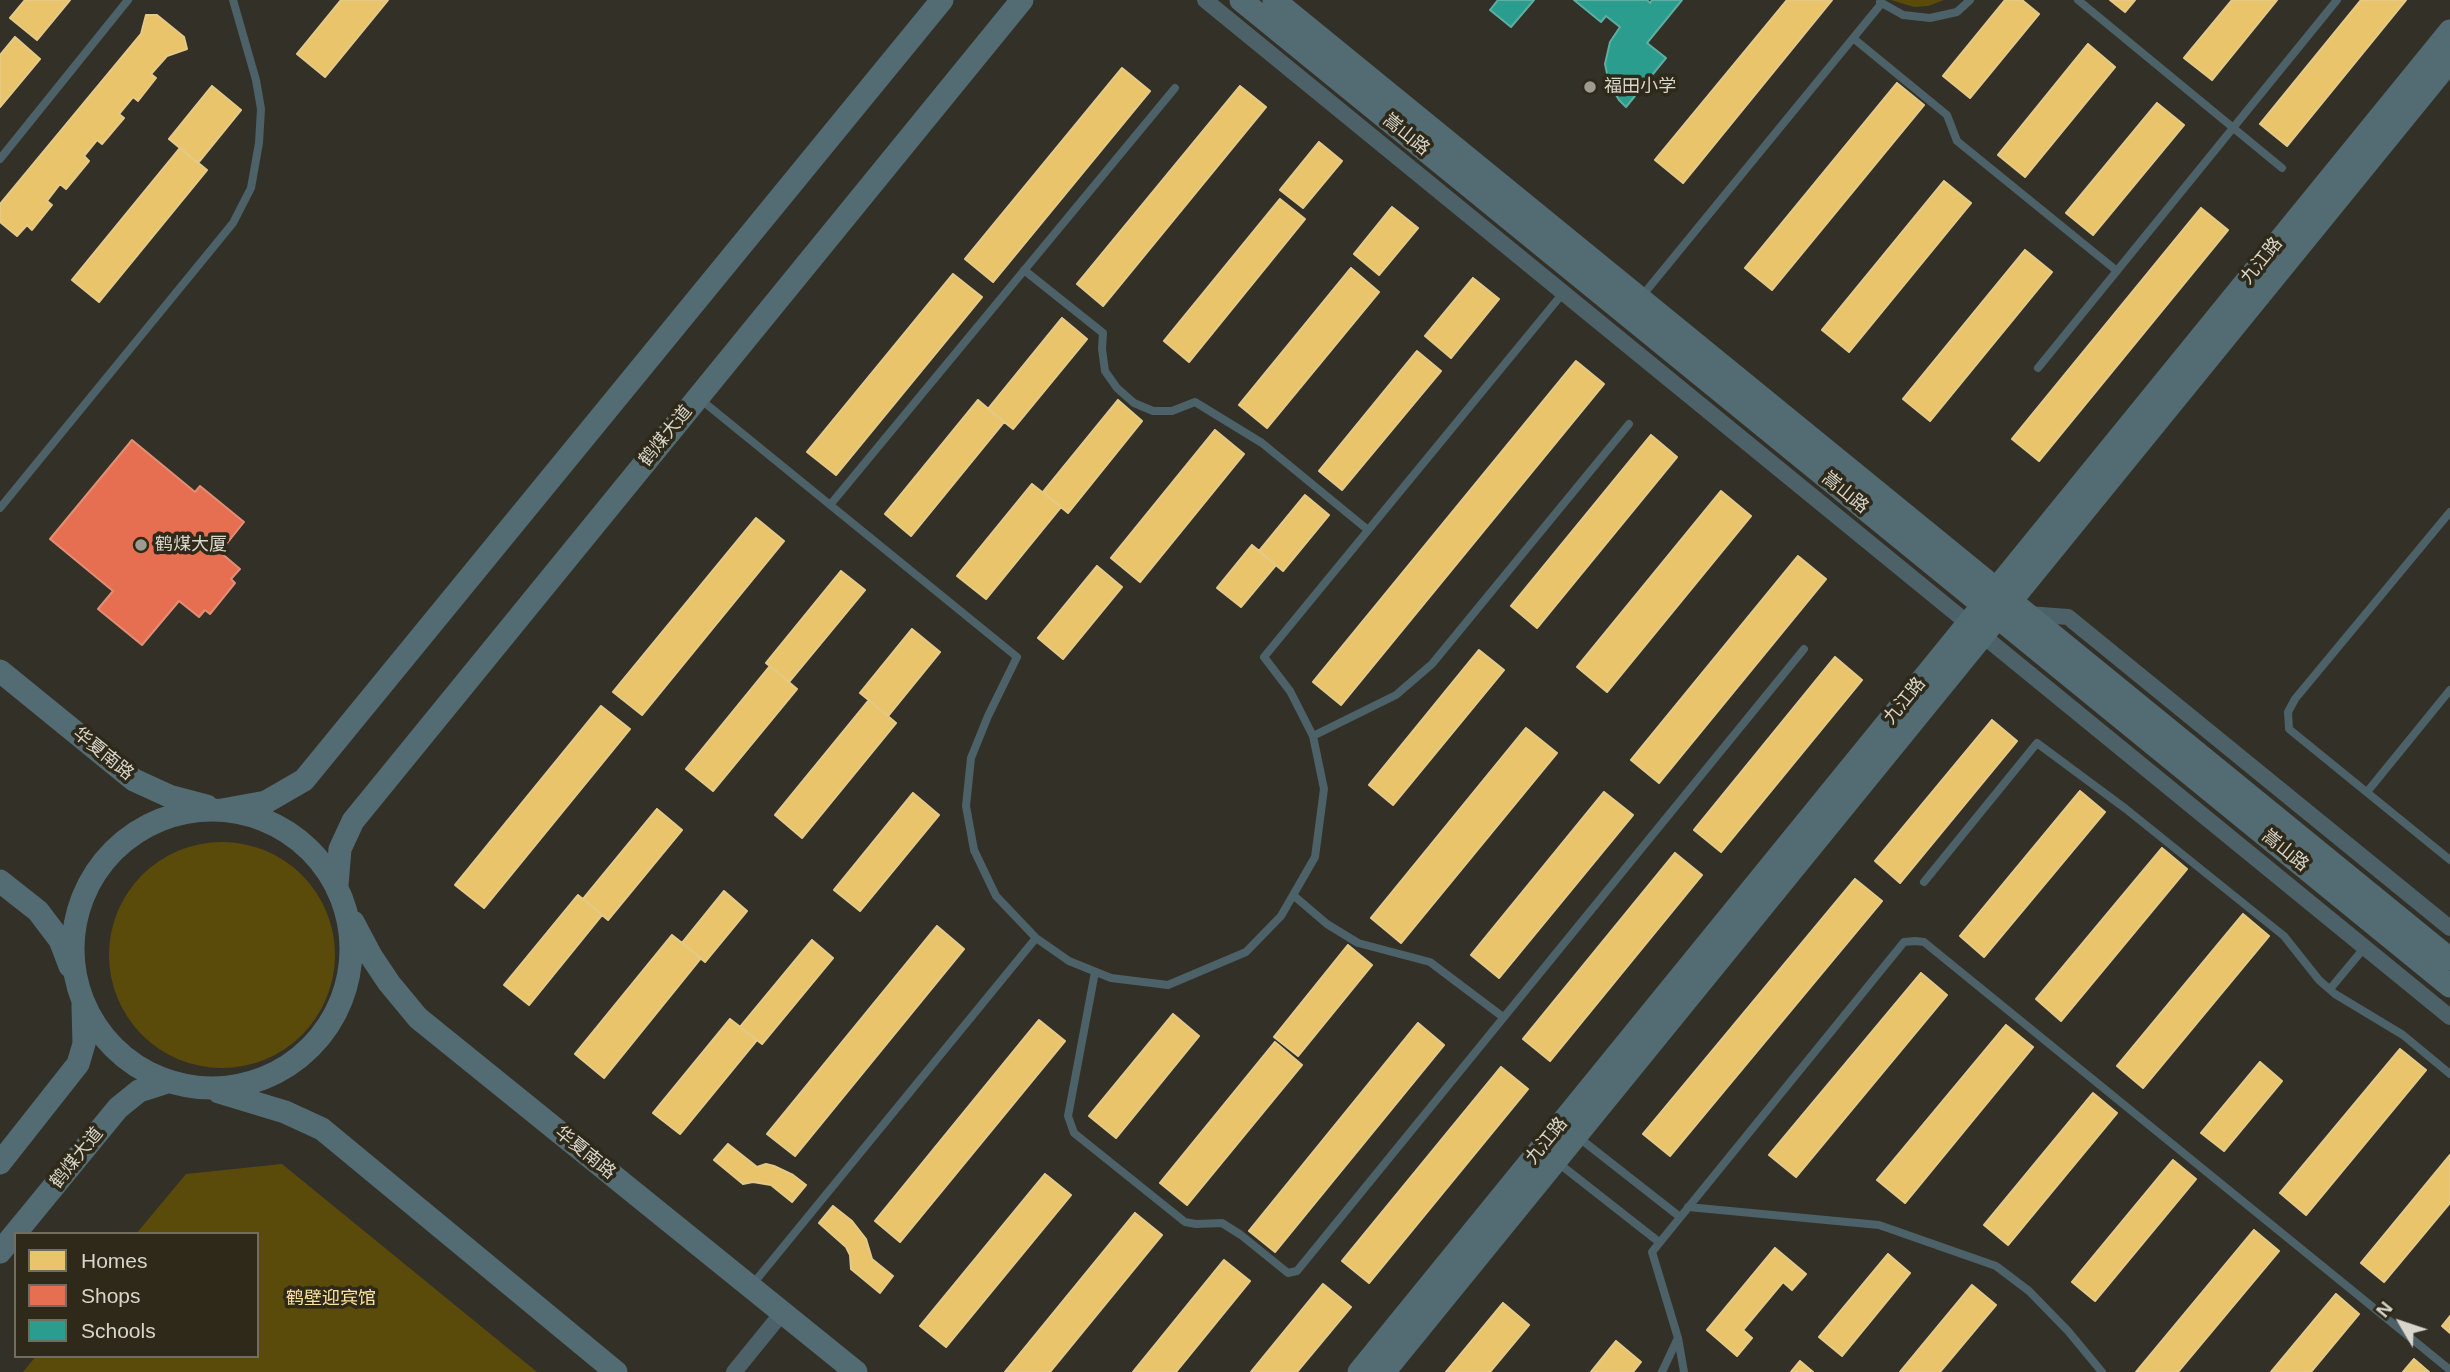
<!DOCTYPE html>
<meta charset="utf-8">
<style>
body{margin:0}
#map{position:relative;width:2450px;height:1372px;overflow:hidden;background:#333027;font-family:Helvetica,sans-serif}
canvas{display:block}
.legend{position:absolute;left:14px;top:1232px;width:245px;height:126px;box-sizing:border-box;background:#2e2918;border:2px solid #726e5f;margin:0;padding:9px 12px;list-style:none;font-size:21px;color:#d8d5ca}
.legend li{display:flex;align-items:center;gap:14px;height:35px}
.legend b{width:35px;border:2px solid #726e5f}
.north{position:absolute;left:2366px;top:1288px;width:70px;height:70px;-webkit-text-stroke:5px #2e2918;paint-order:stroke;rotate:309deg;font-size:19px;font-weight:700;line-height:28px;text-align:center;color:#d8d5ca}
.north::after{content:'';display:block;margin:auto;width:24px;height:32px;background:#d8d5ca;clip-path:polygon(50% 0,100% 100%,50% 72%,0 100%)}
</style>
<div id="map">
<canvas width="2450" height="1372"></canvas>
<ul class="legend">
<li><b style="height:19px;background:#e9c46a"></b>Homes</li>
<li><b style="height:19px;background:#e76f51"></b>Shops</li>
<li><b style="height:19px;background:#2a9d8f"></b>Schools</li>
</ul>
<div class="north">N</div>
</div>
<script>
const g = document.querySelector('canvas').getContext('2d');
g.lineJoin = 'round';
function paint(path, color) { g.fillStyle = color; g.fill(path, 'evenodd'); }
const poly = rows => new Path2D(rows.map(r => 'M' + r).join(''));
function strokePath(path, color, width, dash) { g.strokeStyle = color; g.lineWidth = width; g.lineCap = dash ? 'butt' : 'round'; g.setLineDash(dash || []); g.stroke(path); }
function write(font, color, halo, rows, align = 'center') {
  g.font = font + ' Helvetica,"Noto Sans SC",sans-serif'; g.lineWidth = 7; g.setLineDash([]); g.textBaseline = 'middle'; g.strokeStyle = halo; g.fillStyle = color; for (const [text, x, y, turn = 0] of rows) {
    g.save(); g.translate(x, y); g.rotate((+turn || 0) * Math.PI / 180); g.textAlign = isNaN(turn) ? turn : align; if (halo) g.strokeText(text, 0, 0); g.fillText(text, 0, 0); g.restore();
  }
}
const green = poly([
 [1891,0,1944,0,1928,6,1914,7],
 '109 955a113 113 0 1 1 226 0a113 113 0 1 1-226 0Z',
 [282,1164,537,1372,23,1372,36,1356,257,1356,257,1234,136,1234,186,1174]
]);
const homes = poly([
 [25,0,70,0,37,40,10,18,25,0],
 [341,0,388,0,325,77,297,54,341,0],
 [1787,0,1832,0,1683,183,1655,160,1787,0],
 [2005,0,2022,0,2039,14,1970,98,1943,76,2005,0],
 [2110,0,2135,0,2125,12,2110,0],
 [2232,0,2277,0,2212,80,2184,58,2232,0],
 [2361,0,2406,0,2287,146,2260,124,2361,0],
 [146,15,157,15,184,37,187,49,167,56,151,74,156,78,138,101,133,97,119,114,124,118,102,144,97,140,84,156,89,161,66,189,60,184,47,201,52,205,32,230,27,225,17,236,0,222,0,204,141,34,146,15],
 [15,37,40,59,0,107,0,55,15,37],
 [2088,44,2115,67,2025,177,1998,155,2088,44],
 [1122,68,1150,91,993,282,965,259,1122,68],
 [1897,83,1924,105,1772,290,1745,268,1897,83],
 [212,86,241,110,198,163,169,139,212,86],
 [1240,86,1266,107,1103,306,1077,284,1240,86],
 [2157,103,2184,125,2093,235,2066,213,2157,103],
 [1319,142,1342,161,1303,208,1280,190,1319,142],
 [180,148,207,170,99,302,72,280,180,148],
 [1944,181,1971,203,1849,352,1822,330,1944,181],
 [1280,199,1305,219,1189,362,1164,341,1280,199],
 [1392,207,1418,228,1379,275,1354,254,1392,207],
 [2201,208,2228,230,2039,461,2012,439,2201,208],
 [2025,250,2052,272,1930,421,1903,399,2025,250],
 [1351,268,1379,292,1267,428,1239,405,1351,268],
 [953,274,982,297,836,475,807,452,953,274],
 [1473,278,1499,299,1451,358,1425,336,1473,278],
 [1062,318,1087,339,1013,429,988,409,1062,318],
 [1417,351,1441,371,1342,490,1319,471,1417,351],
 [1576,361,1604,384,1341,705,1313,682,1576,361],
 [978,400,1004,422,911,536,885,514,978,400],
 [1118,400,1142,421,1068,513,1043,492,1118,400],
 [1215,430,1244,454,1140,582,1111,558,1215,430],
 [1651,435,1677,457,1537,628,1511,606,1651,435],
 [1032,484,1061,507,986,599,957,576,1032,484],
 [1721,491,1751,516,1607,692,1577,667,1721,491],
 [1305,495,1329,515,1283,571,1259,551,1305,495],
 [756,518,784,541,642,715,613,692,756,518],
 [1252,545,1276,565,1241,607,1217,588,1252,545],
 [1798,556,1826,579,1659,783,1631,760,1798,556],
 [1097,566,1122,587,1063,659,1038,638,1097,566],
 [841,571,865,590,789,682,766,663,841,571],
 [912,629,940,652,888,716,860,693,912,629],
 [1479,650,1504,670,1393,805,1369,785,1479,650],
 [1835,657,1862,680,1721,852,1694,830,1835,657],
 [770,666,797,689,713,791,686,769,770,666],
 [869,700,896,723,802,838,775,815,869,700],
 [601,706,630,729,484,908,455,885,601,706],
 [1992,720,2017,741,1900,883,1875,861,1992,720],
 [1526,728,1557,753,1401,943,1371,918,1526,728],
 [2080,791,2105,812,1984,957,1960,936,2080,791],
 [1604,792,1633,815,1499,978,1471,955,1604,792],
 [913,793,939,815,860,911,834,890,913,793],
 [657,809,682,830,608,920,583,899,657,809],
 [2162,848,2187,869,2061,1021,2036,999,2162,848],
 [1675,853,1702,875,1550,1061,1523,1039,1675,853],
 [1855,879,1882,901,1670,1156,1643,1134,1855,879],
 [724,891,747,911,705,962,682,943,724,891],
 [578,895,602,915,529,1005,504,985,578,895],
 [2243,914,2269,936,2143,1088,2117,1066,2243,914],
 [937,926,964,949,795,1156,767,1134,937,926],
 [672,935,701,958,604,1078,575,1054,672,935],
 [812,940,833,958,762,1044,740,1027,812,940],
 [1348,945,1372,965,1298,1056,1274,1037,1348,945],
 [1921,973,1947,995,1796,1177,1769,1155,1921,973],
 [1173,1014,1199,1036,1116,1138,1089,1116,1173,1014],
 [730,1019,757,1040,680,1134,653,1113,730,1019],
 [1039,1020,1065,1041,900,1242,875,1221,1039,1020],
 [1418,1023,1444,1045,1275,1252,1249,1231,1418,1023],
 [2006,1025,2033,1047,1905,1203,1877,1180,2006,1025],
 [1275,1042,1302,1065,1187,1205,1160,1183,1275,1042],
 [2400,1049,2426,1070,2306,1215,2280,1193,2400,1049],
 [2260,1062,2282,1081,2224,1151,2201,1133,2260,1062],
 [1501,1067,1528,1089,1369,1283,1342,1261,1501,1067],
 [2093,1093,2117,1113,2008,1245,1984,1225,2093,1093],
 [728,1144,757,1167,766,1164,774,1166,793,1175,806,1185,792,1202,771,1185,753,1182,743,1184,714,1160,728,1144],
 [2450,1155,2450,1203,2384,1282,2361,1263,2450,1155],
 [2173,1160,2196,1179,2095,1301,2072,1282,2173,1160],
 [1045,1174,1071,1195,946,1347,920,1326,1045,1174],
 [833,1206,852,1221,866,1239,872,1259,893,1276,880,1293,851,1269,850,1255,846,1247,819,1223,833,1206],
 [1135,1213,1162,1235,1050,1372,1005,1372,1135,1213],
 [2254,1230,2279,1251,2178,1372,2136,1372,2254,1230],
 [1775,1248,1806,1274,1792,1290,1783,1282,1743,1330,1752,1338,1737,1356,1707,1330,1775,1248],
 [1888,1254,1910,1273,1842,1356,1819,1337,1888,1254],
 [1224,1260,1250,1281,1176,1372,1133,1372,1224,1260],
 [1323,1284,1351,1307,1297,1372,1251,1372,1323,1284],
 [1972,1285,1996,1305,1940,1372,1900,1372,1972,1285],
 [2336,1294,2359,1314,2311,1372,2271,1372,2336,1294],
 [1503,1303,1529,1325,1490,1372,1446,1372,1503,1303],
 [2450,1316,2450,1333,2442,1326,2450,1316],
 [1616,1341,1641,1362,1633,1372,1591,1372,1616,1341],
 [2414,1359,2429,1372,2403,1372,2414,1359],
 [1800,1361,1813,1372,1791,1372,1800,1361]
]);
const shops = poly([
 [132,440,195,492,200,486,244,522,220,552,240,569,231,579,235,583,210,614,205,610,199,617,179,601,142,645,98,609,113,591,50,539,132,440]
]);
const schools = poly([
 [1498,0,1534,0,1511,27,1490,10,1498,0],
 [1574,0,1647,0,1650,3,1652,0,1682,0,1647,43,1666,58,1626,107,1619,100,1609,83,1605,64,1610,42,1620,27,1606,16,1601,22,1574,0]
]);
const lane = poly([
 [2078,0,2282,168],
 [1880,2,1903,15,1930,18,1957,12,1970,0],
 [1853,38,1947,115,1957,141,2117,271],
 [0,159,128,0],
 [1024,270,1103,333,1102,349,1105,371,1117,388,1134,403,1153,411,1172,411,1195,402,1262,443,1368,530],
 [1642,296,1881,4],
 [2038,368,2337,0],
 [700,399,1017,657,988,716,971,758,966,806,974,850,996,896,1036,938,1069,961,1111,978,1168,985,1246,952,1281,916,1315,857,1324,789,1313,736,1290,691,1264,657,1563,293],
 [830,505,1175,88],
 [0,508,233,223,251,188,259,143,261,109,256,80,233,0],
 [2450,512,2295,699,2288,712,2289,729,2450,860],
 [1313,736,1396,695,1432,664,1629,424],
 [2367,792,2450,690],
 [1924,882,2037,743,2126,809,2284,936,2319,980,2335,994,2403,1035,2450,1074],
 [1293,895,1327,924,1358,943,1430,962,1503,1017],
 [1095,972,1068,1116,1074,1133,1185,1222,1196,1224,1222,1223,1241,1235,1288,1273,1297,1271,1804,649],
 [2330,989,2365,947],
 [1578,1137,1680,1217],
 [1557,1162,1659,1242],
 [1688,1207,1879,1225,1996,1266,2029,1291,2068,1331,2102,1372],
 [752,1285,1036,938],
 [1662,1372,1677,1340],
 [1684,1372,1678,1338,1652,1252,1904,942,1915,941,1924,942,2450,1370]
]);
const street = poly([
 [1205,0,2450,1017],
 [2028,614,2068,617,2450,928],
 [734,1372,782,1313]
]);
const secondary = poly([
 [1241,0,2450,986],
 [1274,0,2450,959],
 [0,671,134,780,169,796,207,806],
 '73 949a139 139 0 1 1 278 0a139 139 0 1 1-278 0Z',
 [222,810,266,802,304,780,942,0],
 [0,881,38,911,60,940,70,966],
 [337,885,340,849,353,821,1022,0],
 [353,922,371,956,389,983,418,1018,856,1372],
 [219,1092,285,1112,322,1129,616,1372],
 [0,1163,78,1064,84,1044,83,1006],
 [0,1252,118,1108,139,1091,167,1082],
 [1359,1372,2450,31],
 [1384,1372,2450,61]
]);
const markers = [
 [1590,87,7,"#9e9b91"],
 [141,545,7,"#9e9b91"]
];
const poiNames = [
 ["福田小学",1604,87],
 ["鹤煤大厦",155,545]
];
const streetNames = [
 ["嵩山路",1406,135,39],
 ["九江路",2262,261,-51],
 ["鹤煤大道",666,436,-51],
 ["嵩山路",1845,493,39],
 ["九江路",1905,701,-51],
 ["华夏南路",103,754,39],
 ["嵩山路",2285,851,39],
 ["九江路",1547,1141,-51],
 ["华夏南路",585,1153,39],
 ["鹤煤大道",77,1158,-51]
];
const parkNames = [
 ["鹤壁迎宾馆",331,1299]
];
paint(green, '#5b4b0b');
paint(homes, '#e9c46a');
strokePath(homes, '#e4c987', 2);
paint(shops, '#e76f51');
strokePath(shops, '#e28e75', 2);
paint(schools, '#2a9d8f');
strokePath(schools, '#5eaea1', 2);
strokePath(lane, '#4c6168', 8);
strokePath(street, '#4c6168', 16);
strokePath(secondary, '#536c74', 23);
for (const [x, y, r, color] of markers) { const dot = new Path2D(); dot.arc(x, y, r, 0, 2 * Math.PI); g.fillStyle = color; g.fill(dot); strokePath(dot, '#2e2918', 2.5); }
write('18px', '#d8d5ca', '#2e2918', poiNames, 'left');
write('18px', '#d8d5ca', '#2e2918', streetNames);
write('18px', '#fbe39a', '#2e2918', parkNames);
</script>
